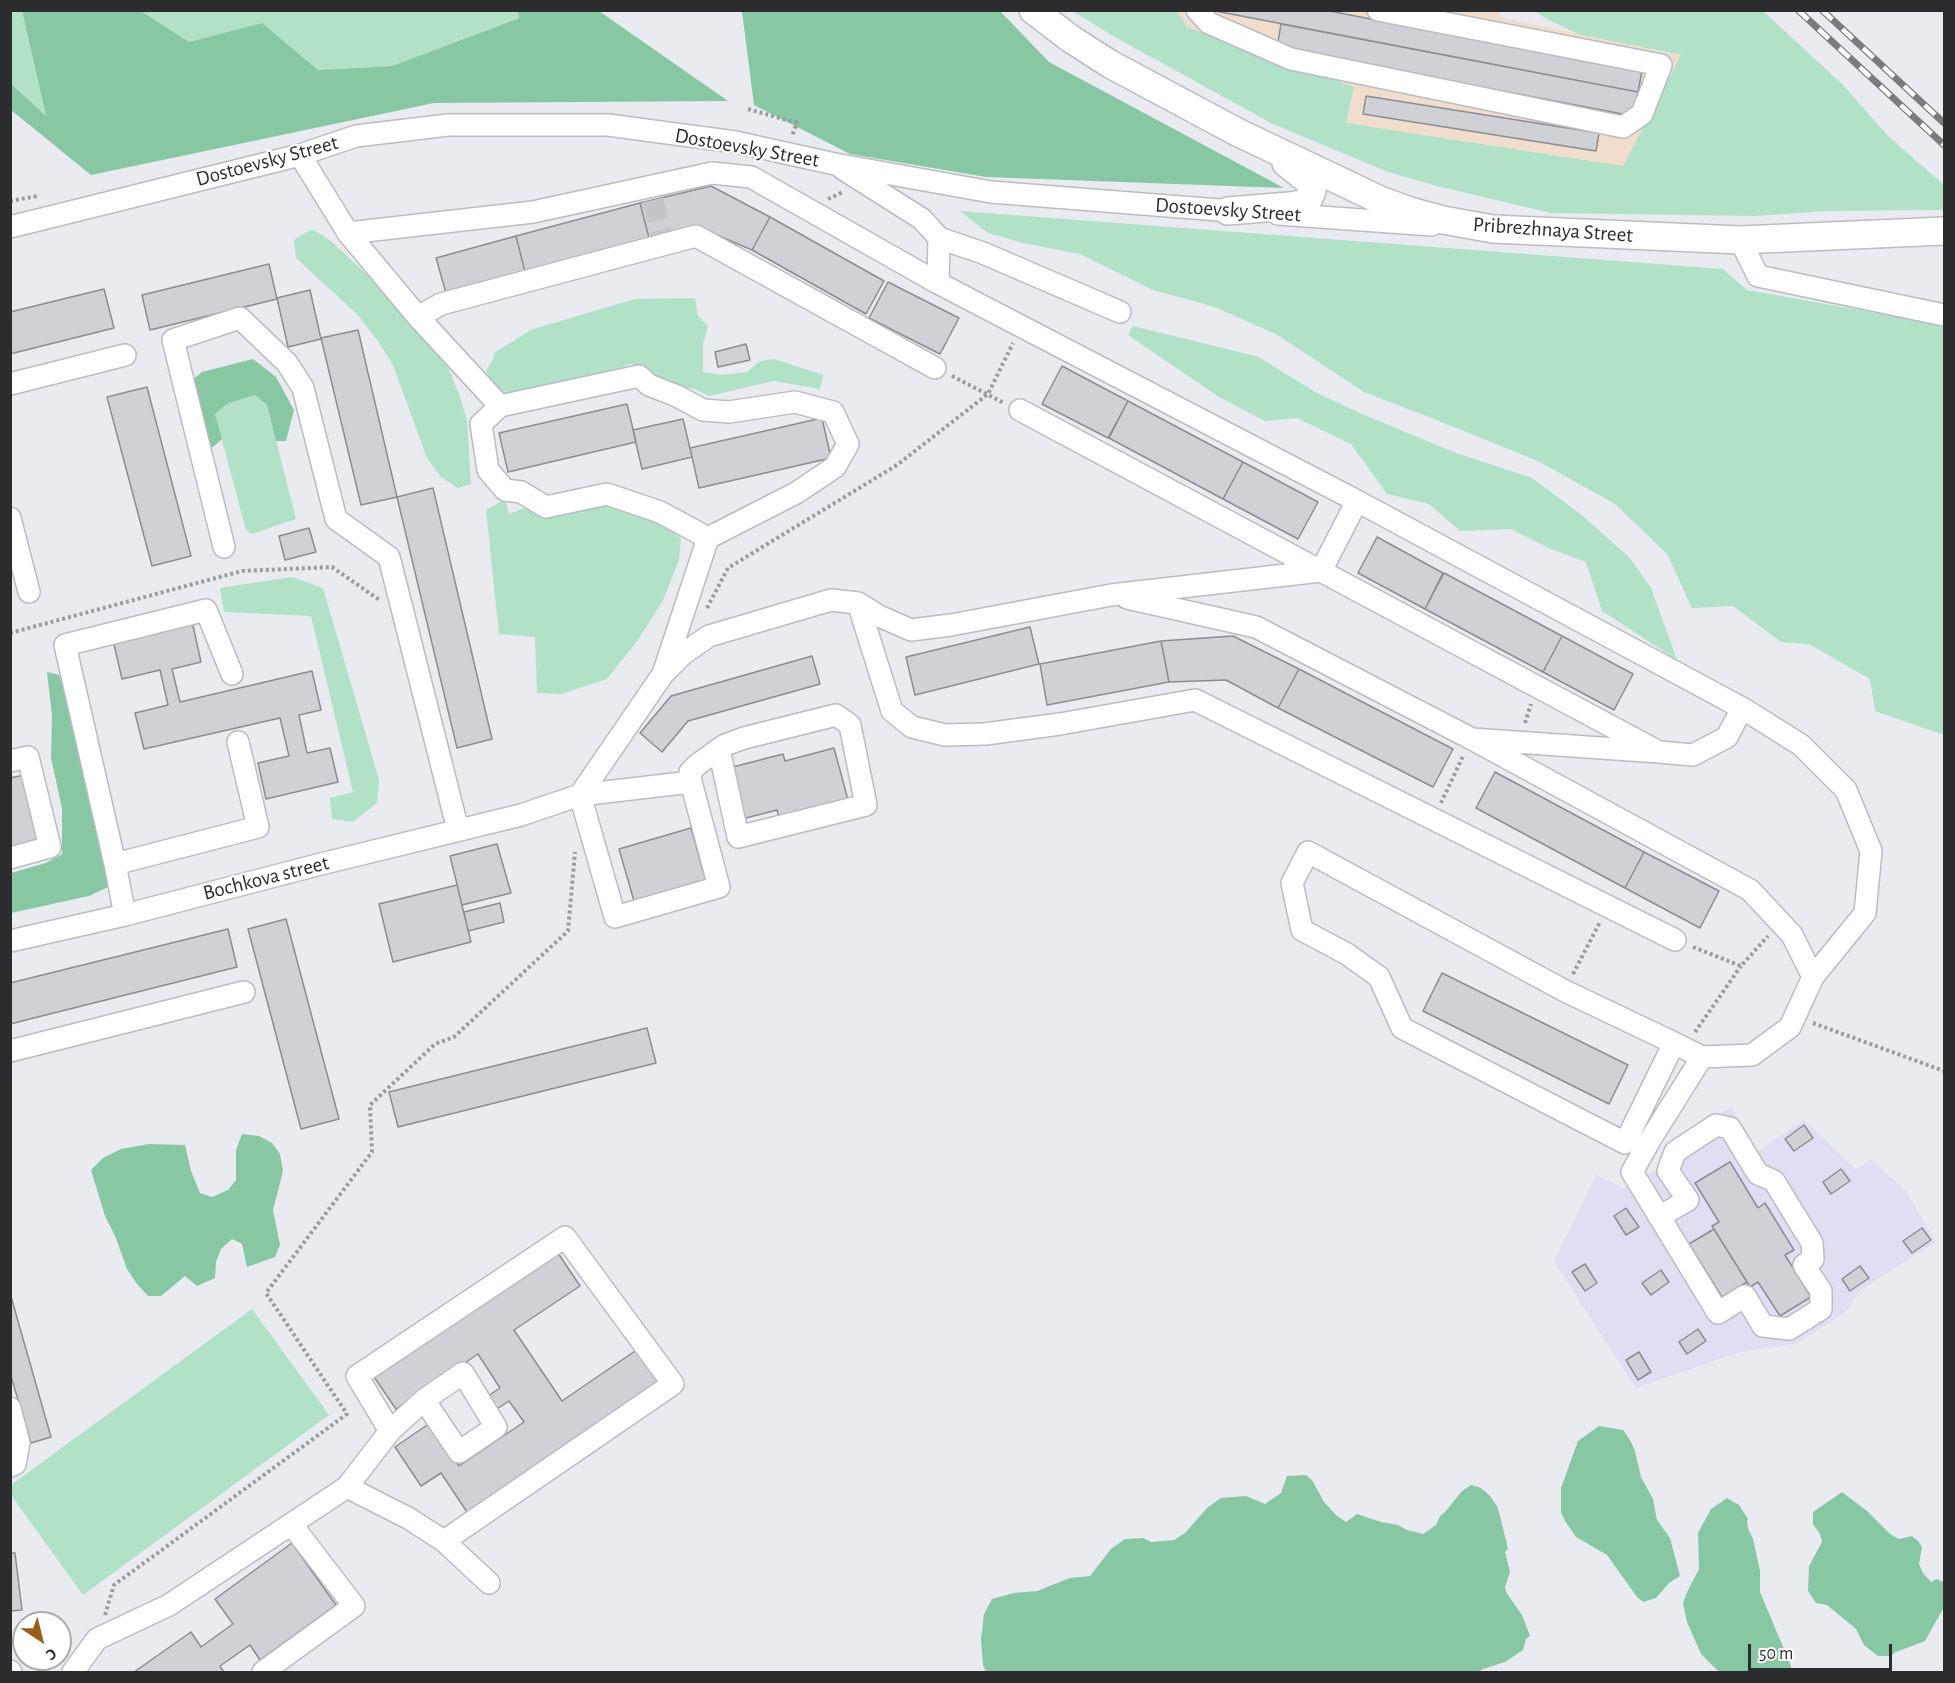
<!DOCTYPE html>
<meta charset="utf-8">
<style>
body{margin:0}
#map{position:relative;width:1955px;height:1683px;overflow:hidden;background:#e9ebf0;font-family:"Alegreya Sans",sans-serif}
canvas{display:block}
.frame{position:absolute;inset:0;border:12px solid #2c2c2e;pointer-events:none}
.north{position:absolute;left:12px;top:1611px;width:60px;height:60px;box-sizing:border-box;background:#fff;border:2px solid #ababab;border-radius:50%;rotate:145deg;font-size:16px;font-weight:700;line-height:24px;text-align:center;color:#2c2c2e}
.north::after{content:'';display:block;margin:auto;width:21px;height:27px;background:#98601b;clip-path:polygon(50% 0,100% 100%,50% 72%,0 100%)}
.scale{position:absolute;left:1748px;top:1644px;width:144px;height:27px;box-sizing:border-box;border:3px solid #2c2c2e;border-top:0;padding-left:8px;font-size:18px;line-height:21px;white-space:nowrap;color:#2c2c2e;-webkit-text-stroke:4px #fff;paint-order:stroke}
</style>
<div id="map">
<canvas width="1955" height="1683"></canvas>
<div class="frame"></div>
<div class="north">С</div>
<div class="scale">50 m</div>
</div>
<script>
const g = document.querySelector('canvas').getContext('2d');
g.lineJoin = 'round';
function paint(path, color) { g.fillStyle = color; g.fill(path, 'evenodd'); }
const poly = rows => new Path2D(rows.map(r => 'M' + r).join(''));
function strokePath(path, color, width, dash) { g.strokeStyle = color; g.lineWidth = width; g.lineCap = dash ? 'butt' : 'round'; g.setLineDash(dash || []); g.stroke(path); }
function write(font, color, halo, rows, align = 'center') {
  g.font = font + ' "Alegreya Sans",sans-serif'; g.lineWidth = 4.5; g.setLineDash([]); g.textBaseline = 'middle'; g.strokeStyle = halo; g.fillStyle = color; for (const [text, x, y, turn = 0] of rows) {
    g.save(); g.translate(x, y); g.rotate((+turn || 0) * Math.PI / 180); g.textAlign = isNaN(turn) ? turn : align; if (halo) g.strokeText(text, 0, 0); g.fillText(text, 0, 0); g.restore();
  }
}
const industrial = poly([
 [1177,11,1499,11,1503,18,1681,55,1623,166,1346,123,1354,87,1186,27]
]);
const education = poly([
 [1731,1107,1758,1151,1804,1120,1856,1170,1871,1159,1906,1191,1936,1242,1859,1291,1846,1312,1795,1344,1740,1352,1636,1388,1554,1262,1596,1175,1623,1188,1664,1166,1670,1144]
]);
const green = poly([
 [518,10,520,17,392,66,318,70,262,23,189,42,141,11],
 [10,11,22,11,46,117,11,84],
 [1072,11,1177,11,1187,27,1354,87,1346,123,1623,166,1681,55,1578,34,1549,20,1534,11,1763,11,1843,85,1888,136,1944,185,1944,210,1826,211,1755,216,1551,213,1437,186,1388,172,1273,124,1120,40],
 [960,211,1723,269,1747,290,1944,325,1944,735,1875,711,1870,679,1809,644,1781,642,1733,606,1692,608,1667,554,1615,504,1538,461,1434,419,1364,392,1276,334,1212,306,1153,290,1080,254,1023,243,988,233],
 [312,229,331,241,364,272,410,308,449,369,460,397,467,420,471,484,458,488,441,477,427,458,393,365,380,344,357,314,296,258,294,240],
 [695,298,698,316,708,326,703,344,703,372,722,375,747,372,760,361,774,359,823,375,820,389,774,381,709,396,695,389,678,387,632,364,563,386,505,397,495,388,486,371,493,359,494,353,533,329,635,299],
 [1133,326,1259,357,1315,392,1362,414,1456,453,1532,478,1583,516,1630,558,1651,588,1677,660,1602,611,1586,562,1551,549,1511,529,1460,531,1429,504,1387,494,1351,444,1297,418,1265,421,1219,397,1128,335],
 [256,395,267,405,296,519,252,534,246,530,215,414,227,404],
 [505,499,509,514,529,506,538,516,605,501,645,515,681,538,679,560,663,600,638,640,607,679,561,694,537,693,535,637,499,634,486,510],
 [292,577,323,588,379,780,377,803,353,822,332,819,330,798,353,792,311,616,224,612,220,588],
 [252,1309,329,1415,83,1595,11,1495,11,1485]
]);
const forest = poly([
 [599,11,728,101,434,103,91,175,11,110,11,84,46,116,22,11,141,11,189,42,262,23,318,70,392,66,519,18,518,11],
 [742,11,1000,11,1049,62,1284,188,986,177,850,154,754,105],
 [253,359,276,377,294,410,286,441,276,441,267,405,255,395,227,404,215,414,222,439,213,447,189,444,181,421,177,393,202,372],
 [47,672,59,675,65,693,109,872,108,887,89,896,11,913,11,873,46,863,62,854,62,808,51,758,52,716],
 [242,1134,259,1136,272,1143,280,1154,283,1171,273,1210,280,1245,275,1257,247,1267,242,1244,232,1239,221,1249,216,1262,215,1278,197,1286,185,1276,161,1296,148,1296,137,1284,127,1269,116,1238,105,1216,91,1170,103,1158,121,1149,149,1144,185,1145,191,1171,200,1193,212,1197,228,1190,236,1180,236,1150],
 [1599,1426,1623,1430,1630,1440,1635,1451,1641,1477,1653,1499,1657,1520,1670,1538,1680,1576,1669,1583,1656,1598,1643,1602,1637,1597,1607,1555,1576,1537,1565,1521,1561,1512,1561,1488,1578,1441],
 [1306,1475,1312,1480,1324,1502,1337,1516,1346,1522,1357,1514,1381,1522,1398,1525,1407,1530,1423,1534,1436,1525,1440,1516,1445,1512,1462,1491,1471,1485,1481,1488,1490,1496,1497,1506,1500,1516,1508,1549,1505,1552,1510,1572,1505,1587,1506,1592,1522,1615,1530,1636,1526,1639,1523,1650,1505,1662,1483,1669,1478,1672,986,1672,983,1665,981,1640,984,1614,992,1599,1014,1593,1037,1591,1070,1578,1090,1576,1111,1549,1125,1539,1143,1538,1151,1542,1174,1540,1185,1533,1207,1508,1221,1498,1246,1496,1265,1504,1281,1493,1287,1476],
 [1842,1492,1867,1511,1890,1534,1899,1539,1912,1536,1918,1541,1922,1547,1919,1564,1923,1573,1931,1582,1936,1579,1944,1582,1944,1607,1925,1641,1896,1652,1890,1656,1878,1656,1864,1645,1856,1629,1827,1605,1816,1603,1808,1591,1809,1566,1822,1542,1820,1534,1813,1524,1813,1512],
 [1727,1498,1739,1505,1748,1519,1747,1520,1748,1528,1753,1539,1760,1571,1760,1592,1791,1666,1791,1672,1719,1672,1701,1654,1687,1622,1683,1603,1687,1592,1699,1569,1698,1533,1711,1509]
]);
const building = poly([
 [1210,10,1324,10,1642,71,1638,92,1210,10],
 [1281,24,1638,92,1633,116,1277,48,1281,24],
 [1366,96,1599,133,1596,151,1363,114,1366,96],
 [711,186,770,217,752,250,698,227,649,238,640,203,711,186],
 [640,203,649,238,525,272,516,236,640,203],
 [770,217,884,281,866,314,752,250,770,217],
 [516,236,525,272,446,293,436,258,516,236],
 [269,264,277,299,150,330,142,295,269,264],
 [888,282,959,318,940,354,869,318,888,282],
 [104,289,114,328,10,354,10,312,104,289],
 [310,290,321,339,288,347,277,298,310,290],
 [358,330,397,497,361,505,321,338,358,330],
 [746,344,750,360,718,367,715,352,746,344],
 [1062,366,1128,401,1108,438,1042,404,1062,366],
 [147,387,191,556,152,566,107,397,147,387],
 [1128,401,1243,462,1223,499,1109,438,1128,401],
 [627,404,636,442,508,472,499,433,627,404],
 [822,418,831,458,699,488,690,448,822,418],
 [683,419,692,457,642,469,633,430,683,419],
 [1243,462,1318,502,1298,539,1223,499,1243,462],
 [433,488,492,739,457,748,397,497,433,488],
 [309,528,316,552,285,560,279,536,309,528],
 [1377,537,1443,573,1425,609,1358,573,1377,537],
 [1444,573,1562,636,1543,672,1425,609,1444,573],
 [192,621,201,662,172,669,180,702,312,671,321,710,299,715,307,753,330,748,338,782,266,799,258,763,289,756,280,718,144,749,135,713,168,705,160,670,122,679,113,640,192,621],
 [1030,627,1039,664,915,695,906,657,1030,627],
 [1233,636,1299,669,1278,708,1226,680,1169,682,1161,641,1233,636],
 [1562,636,1633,674,1614,710,1543,672,1562,636],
 [1161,641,1169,682,1047,705,1040,664,1161,641],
 [812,656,820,684,688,721,662,752,640,733,671,696,812,656],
 [1299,669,1453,749,1433,787,1278,708,1299,669],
 [834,748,848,800,779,818,777,810,742,819,729,768,783,754,785,761,834,748],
 [1495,772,1644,852,1625,888,1476,808,1495,772],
 [25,775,42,841,10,849,10,778,25,775],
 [691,828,706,881,634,901,619,849,691,828],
 [497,844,511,893,462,905,450,856,497,844],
 [1644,852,1719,891,1700,928,1625,888,1644,852],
 [457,885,471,942,393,962,379,904,457,885],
 [500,903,504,922,468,931,464,912,500,903],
 [286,919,339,1119,301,1129,248,929,286,919],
 [228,929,237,967,10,1024,10,983,228,929],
 [1442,973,1628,1065,1609,1104,1423,1011,1442,973],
 [647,1028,656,1063,398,1127,389,1092,647,1028],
 [1804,1125,1813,1138,1794,1151,1785,1139,1804,1125],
 [1730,1162,1758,1208,1765,1203,1794,1250,1785,1255,1811,1297,1780,1316,1758,1282,1750,1287,1747,1282,1712,1226,1719,1222,1695,1183,1730,1162],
 [1841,1169,1850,1181,1831,1194,1823,1182,1841,1169],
 [1626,1208,1639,1227,1626,1235,1614,1216,1626,1208],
 [1922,1228,1931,1240,1912,1253,1903,1241,1922,1228],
 [1714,1229,1747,1282,1722,1297,1689,1244,1714,1229],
 [556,1250,580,1286,514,1330,562,1401,638,1349,660,1381,467,1512,441,1473,421,1486,395,1447,430,1423,459,1466,524,1422,509,1401,494,1411,485,1398,500,1388,478,1354,396,1409,372,1374,556,1250],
 [1585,1264,1597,1283,1585,1291,1572,1272,1585,1264],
 [1860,1266,1869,1278,1850,1291,1842,1279,1860,1266],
 [1661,1270,1669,1282,1651,1295,1642,1283,1661,1270],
 [10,1293,51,1437,31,1443,10,1373,10,1293],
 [1698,1329,1706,1341,1687,1354,1679,1342,1698,1329],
 [1639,1352,1651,1372,1638,1380,1626,1360,1639,1352],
 [292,1543,336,1605,260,1660,250,1645,220,1666,224,1672,134,1672,191,1632,201,1647,233,1624,215,1599,292,1543],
 [10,1553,15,1553,22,1610,10,1611,10,1553]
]);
const minorTunnel = poly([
 [653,200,662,236]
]);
const path = poly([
 [748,109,797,123,792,136],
 [828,199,843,192],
 [10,201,38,196],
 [952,376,1004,403],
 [707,608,728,568,897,465,988,394,1013,343],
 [10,633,242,571,332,567,381,601],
 [1525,723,1531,704],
 [1441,803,1463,756],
 [1693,947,1741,966,1768,936],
 [1573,974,1600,922],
 [1813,1023,1944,1071],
 [1695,1032,1741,966],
 [105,1615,114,1585,347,1414,266,1293,372,1152,370,1105,435,1044,454,1037,568,931,575,852]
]);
const minor = poly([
 [1197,10,1209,23,1291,59,1623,127,1642,114,1661,65,1378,10],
 [300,155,348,233,418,317,441,304,696,236,935,368],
 [843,169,922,219,939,238,938,283],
 [1278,214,1432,225],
 [10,227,300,155,356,136,448,125,608,125,735,142,835,164,991,192,1244,212],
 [348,233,533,212,712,173,751,177,938,283,1357,501],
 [939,238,983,253,1120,312],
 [1740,240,1758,276,1944,315],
 [418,317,500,406,639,376,649,385,677,396,703,410,729,412,795,402,833,412,848,444,835,467,796,493,708,538,664,671],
 [10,384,125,355],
 [500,406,481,424,488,470,505,490,521,492,546,507,607,494,660,512,708,538],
 [1020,410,1659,752,1472,739,1750,890,1792,935,1813,977,1790,1027,1752,1055,1702,1057,1674,1043,1565,991,1308,852,1292,883,1302,930,1347,954,1379,977,1402,1028,1625,1143,1674,1043],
 [10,518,29,592],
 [224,547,173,340,240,318,287,363,303,388,336,519,389,557,458,830],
 [1127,598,1256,627,1472,739],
 [858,603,892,711,912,727,945,735,985,734,1060,724,1195,700,1675,940],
 [1742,708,1801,745,1846,790,1871,851,1865,913,1813,977],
 [10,761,28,757,50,847,10,858],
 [580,795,663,674,683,654,709,636,831,600,858,603,879,616,911,630,951,625,1111,595,1321,571,1357,501,1742,708,1727,737,1693,755,1659,752],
 [580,795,615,917,719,887,691,782],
 [115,864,258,827,238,742],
 [125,915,115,864,65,645,206,610,232,674],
 [10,941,125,915,317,865,521,815,580,795,691,782,690,772,697,765,719,749,725,745,744,738,836,715,850,725,866,805,738,837,719,749],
 [10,1051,244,992],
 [1659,1217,1688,1200,1668,1171,1675,1152,1716,1125,1730,1128,1758,1174,1774,1181,1812,1243,1813,1259,1804,1265,1821,1291,1821,1309,1789,1329,1763,1326,1745,1296,1718,1313,1637,1180,1632,1172,1650,1140,1702,1057],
 [10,1408,19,1443,15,1464,10,1466],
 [390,1431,357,1376,565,1237,673,1384,444,1541],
 [347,1487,408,1518,444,1541,489,1583],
 [10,1671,11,1672],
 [73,1672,97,1639,169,1605,347,1487,390,1431,424,1400,463,1373,496,1427,459,1452,424,1400],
 [263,1672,354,1606,292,1525]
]);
const major = poly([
 [1033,10,1071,39,1110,64,1237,132,1380,200,1410,211,1443,220,1493,229,1740,240,1944,231],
 [1228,211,1289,206,1302,204,1308,200,1312,191,1310,182,1286,163]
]);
const rail = poly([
 [1798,10,1944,145],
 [1822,10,1944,123]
]);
const streetNames = [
 ["Dostoevsky Street",747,148,10],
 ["Dostoevsky Street",267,161,-15],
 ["Dostoevsky Street",1228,210,4],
 ["Pribrezhnaya Street",1553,230,4],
 ["Bochkova street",266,878,-14]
];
paint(industrial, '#f0ddcd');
paint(education, '#e2ddf3');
paint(green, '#b1e1c6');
paint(forest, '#88c7a4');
paint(building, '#cfd1d6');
strokePath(building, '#8b8d92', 1.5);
strokePath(minorTunnel, '#c3c5c9', 21, [21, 10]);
strokePath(minor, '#babcc1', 24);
strokePath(major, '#babcc1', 30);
strokePath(path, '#9b9c9f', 4, [3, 3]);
strokePath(minor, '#fff', 21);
strokePath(major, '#fff', 27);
strokePath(rail, '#7b7b7f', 7);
strokePath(rail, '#fff', 4.5, [14]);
write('21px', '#2c2c2e', '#fff', streetNames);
</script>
